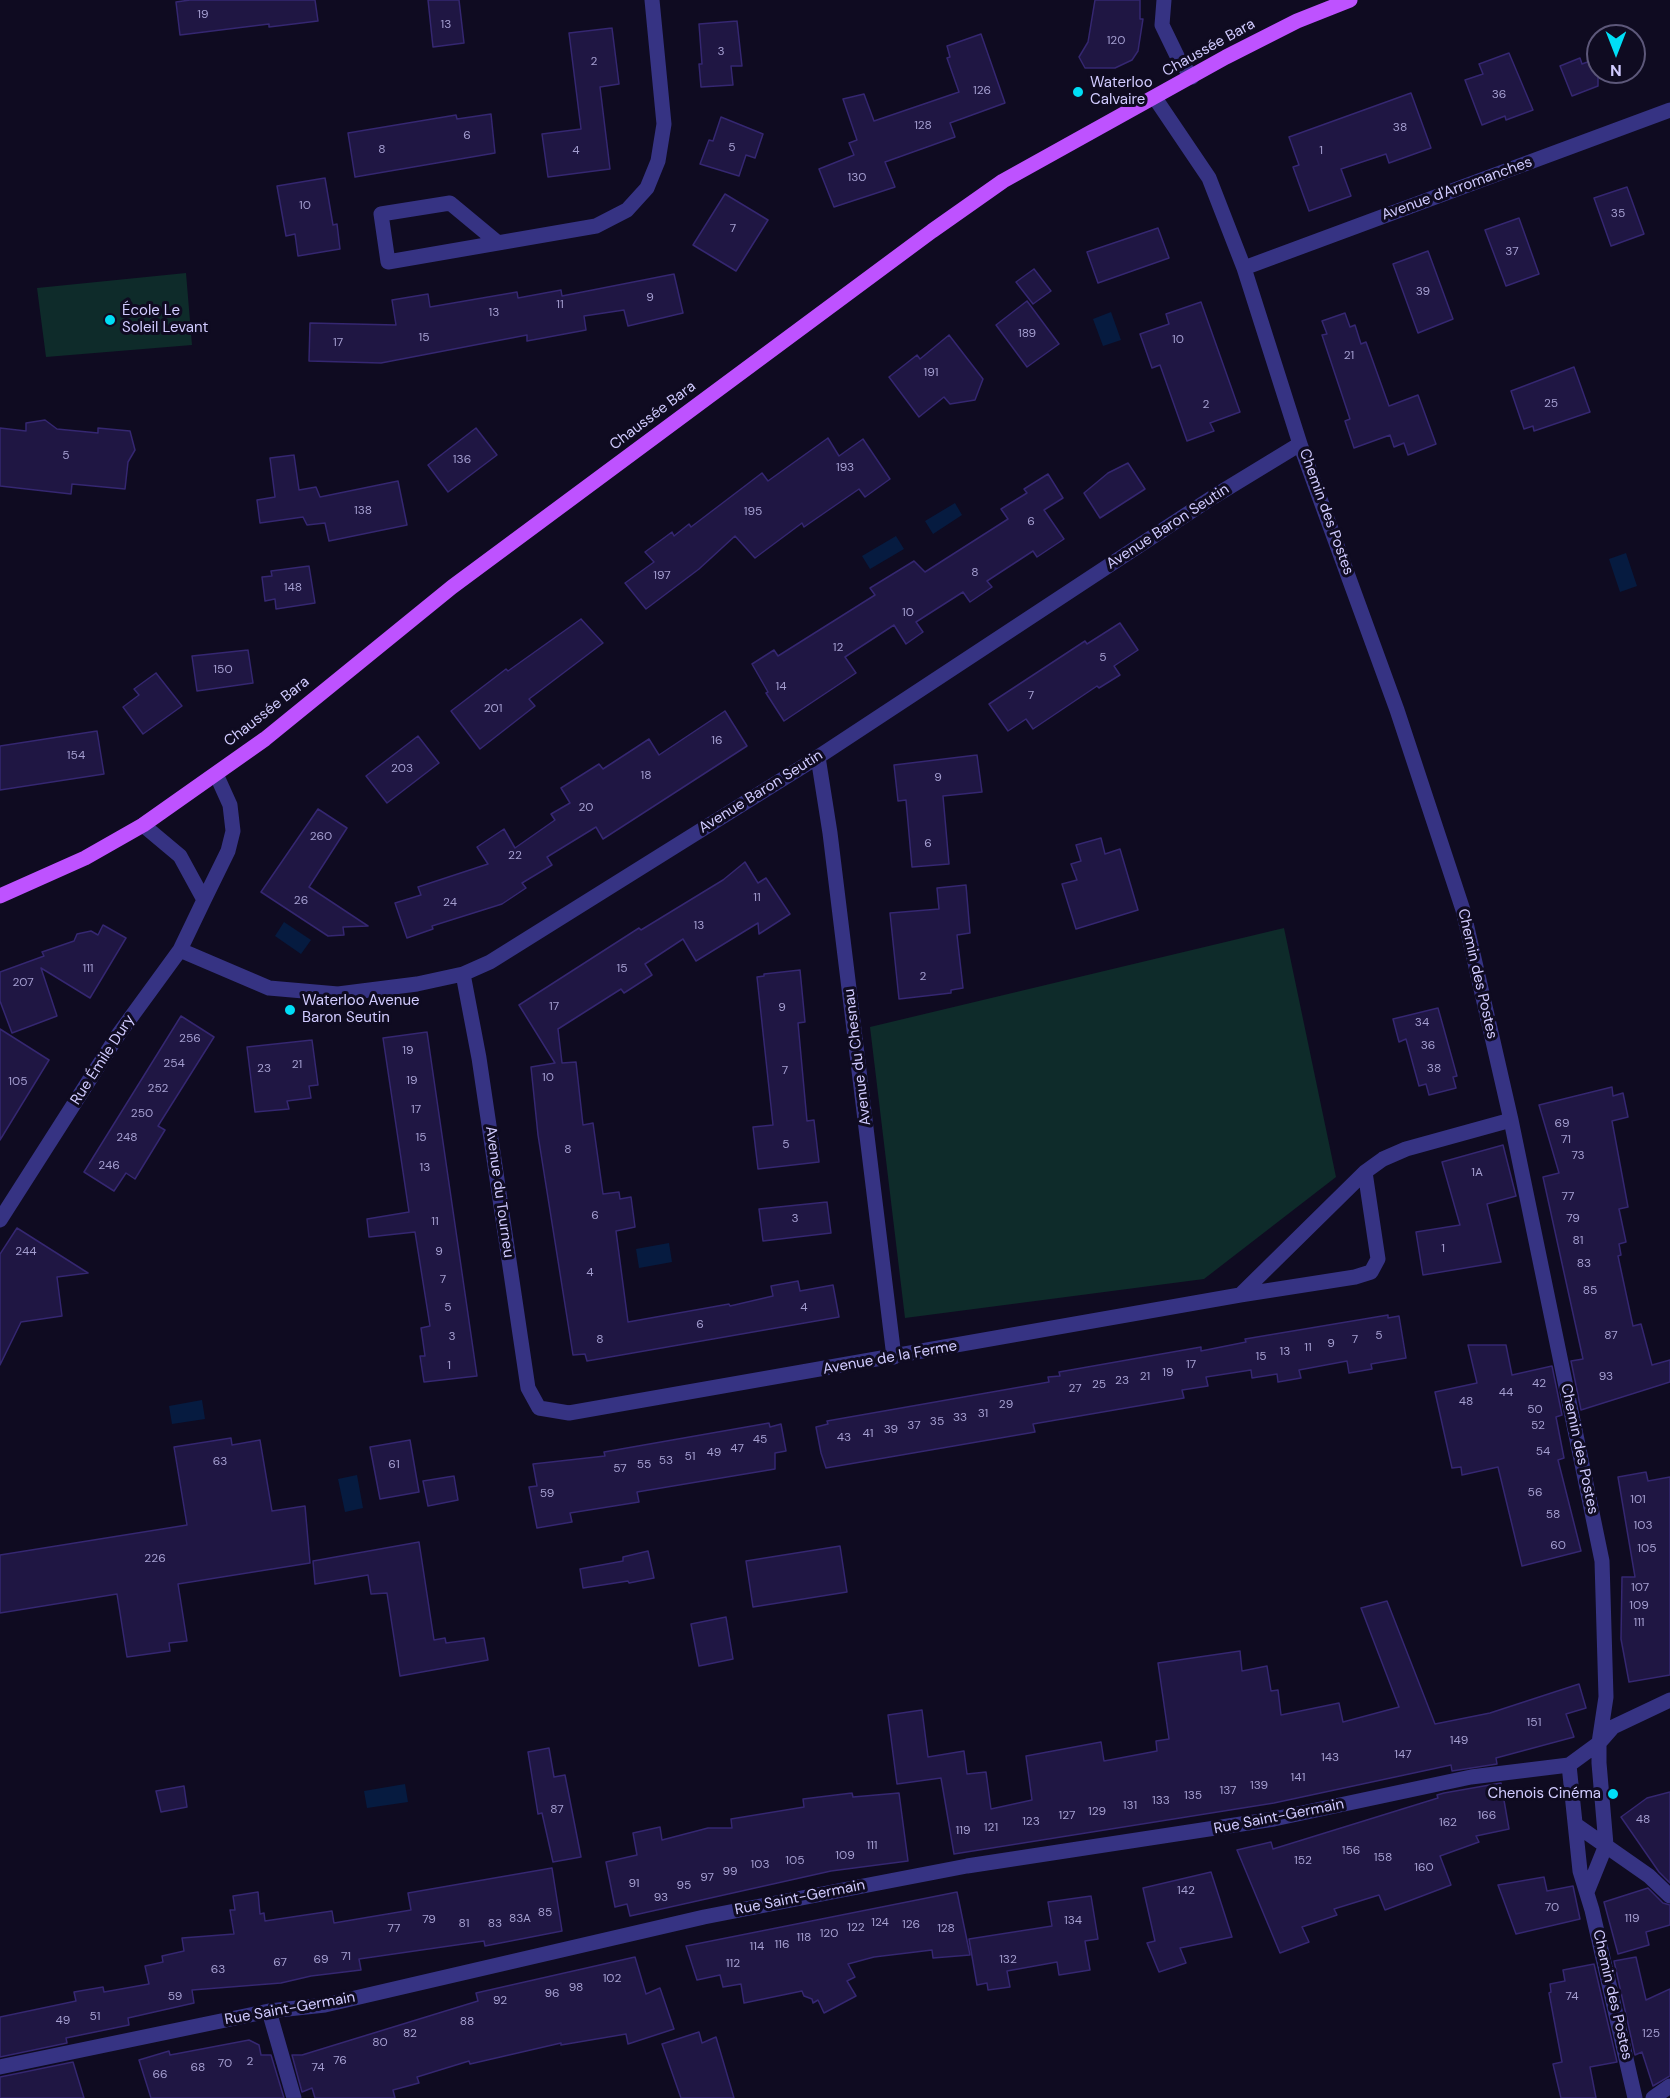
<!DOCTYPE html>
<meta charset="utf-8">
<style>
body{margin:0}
#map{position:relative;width:1670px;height:2098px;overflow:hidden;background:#0f0b21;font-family:"DM Sans",sans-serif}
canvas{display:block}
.north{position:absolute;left:1586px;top:24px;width:60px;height:60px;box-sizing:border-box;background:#0f0b21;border:2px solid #5d587a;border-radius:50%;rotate:180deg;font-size:16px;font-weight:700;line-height:24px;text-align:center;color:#d1cbff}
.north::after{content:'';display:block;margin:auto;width:21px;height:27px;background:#00def6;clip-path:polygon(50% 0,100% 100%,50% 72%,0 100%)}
</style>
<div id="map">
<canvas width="1670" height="2098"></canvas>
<div class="north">N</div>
</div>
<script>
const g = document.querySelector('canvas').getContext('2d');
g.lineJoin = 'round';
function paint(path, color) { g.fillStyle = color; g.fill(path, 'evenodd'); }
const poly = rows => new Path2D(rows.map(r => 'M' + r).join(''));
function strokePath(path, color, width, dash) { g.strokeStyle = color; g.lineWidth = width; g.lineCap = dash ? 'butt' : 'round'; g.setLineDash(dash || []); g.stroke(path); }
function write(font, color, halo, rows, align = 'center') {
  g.font = font + ' "DM Sans",sans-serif'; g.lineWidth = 6; g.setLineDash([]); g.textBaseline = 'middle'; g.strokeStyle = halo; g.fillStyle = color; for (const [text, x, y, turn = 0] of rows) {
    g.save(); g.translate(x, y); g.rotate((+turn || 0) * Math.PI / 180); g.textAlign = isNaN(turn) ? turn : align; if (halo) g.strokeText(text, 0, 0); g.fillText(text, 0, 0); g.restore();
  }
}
const green = poly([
 [186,273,192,345,46,357,37,288],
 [1284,928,1336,1177,1204,1279,905,1318,870,1027]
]);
const water = poly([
 [1111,312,1121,340,1103,346,1093,319],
 [955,503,962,515,933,534,925,521],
 [896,536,904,549,870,569,862,556],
 [1626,553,1637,586,1620,592,1609,559],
 [284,922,311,940,301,954,275,936],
 [669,1243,672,1262,639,1268,636,1249],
 [202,1400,205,1419,172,1424,169,1406],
 [357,1475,363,1508,345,1512,338,1479],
 [405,1784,408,1802,367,1808,364,1791]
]);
const building = poly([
 [190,0,315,0,318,21,269,27,269,24,180,35,176,2,190,0],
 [428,0,459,0,464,43,433,47,428,0],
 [1095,0,1140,0,1140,19,1143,19,1138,51,1132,60,1115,68,1085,68,1079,57,1088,42,1095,0],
 [737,21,742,66,731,66,733,85,701,87,699,64,702,64,699,24,737,21],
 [612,28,619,84,600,87,610,169,548,177,542,134,581,129,569,33,612,28],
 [981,34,1005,103,950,123,955,137,885,162,895,187,834,207,819,169,854,155,849,143,857,140,843,99,864,94,874,121,959,92,947,58,950,57,947,46,981,34],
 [1509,53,1533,110,1506,120,1505,116,1482,125,1465,80,1483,74,1479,64,1509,53],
 [1580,58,1582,64,1598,58,1598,86,1572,96,1560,66,1580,58],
 [1411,93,1431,148,1389,163,1386,154,1341,169,1351,196,1309,211,1293,167,1299,165,1289,137,1411,93],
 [491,114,495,153,355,177,348,133,456,115,457,119,491,114],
 [721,117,763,134,755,158,746,155,739,176,700,164,709,140,713,141,721,117],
 [325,178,333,225,337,224,340,249,298,256,295,234,286,236,277,186,325,178],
 [1627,187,1644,234,1611,246,1594,198,1627,187],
 [725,194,768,220,736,271,693,245,725,194],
 [1519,218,1539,274,1506,286,1485,230,1519,218],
 [1158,228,1169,258,1098,283,1087,252,1158,228],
 [1428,251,1453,319,1418,333,1393,264,1428,251],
 [1034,269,1051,291,1033,304,1016,282,1034,269],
 [674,274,683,313,628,326,624,310,584,316,586,330,527,341,527,335,381,363,309,361,310,323,396,325,392,300,428,294,430,307,517,292,518,298,561,290,562,296,674,274],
 [1027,301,1059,344,1027,367,996,325,1027,301],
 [1201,302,1240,412,1210,423,1214,431,1187,441,1160,365,1152,368,1140,334,1169,324,1166,314,1201,302],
 [1345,313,1350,327,1355,325,1361,344,1366,342,1389,406,1418,395,1436,444,1408,455,1404,443,1394,447,1390,435,1354,448,1345,421,1350,419,1322,335,1327,334,1322,321,1345,313],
 [949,335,983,379,975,400,950,404,944,397,919,417,889,377,917,355,920,359,949,335],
 [1574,367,1590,412,1534,431,1533,426,1524,429,1511,391,1574,367],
 [45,420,57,429,98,433,98,428,130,431,135,450,128,462,125,489,72,484,71,494,0,486,0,428,26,431,26,423,45,420],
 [476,428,497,455,448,492,428,465,476,428],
 [828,438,839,456,863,439,890,479,865,497,859,489,804,527,802,523,755,558,735,536,699,569,646,609,625,583,654,562,645,552,672,532,674,536,689,524,691,527,762,473,768,481,828,438],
 [294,455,299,490,316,487,320,497,398,481,407,525,329,541,325,523,307,525,303,517,260,523,257,500,275,497,270,458,294,455],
 [1128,463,1145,489,1100,518,1084,493,1108,473,1128,463],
 [1048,474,1063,498,1044,510,1064,539,1037,557,1033,551,987,581,992,587,970,602,963,592,916,622,923,632,906,644,894,625,845,657,856,673,784,721,766,693,768,692,752,664,774,650,778,656,875,595,870,588,914,561,925,572,1008,519,1001,509,1027,493,1024,489,1048,474],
 [309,566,315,603,276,609,275,599,265,601,262,577,272,576,271,571,309,566],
 [581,619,603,643,529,699,535,706,480,749,451,711,506,669,508,671,581,619],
 [1120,623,1138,650,1114,666,1120,675,1099,688,1097,686,1033,729,1026,719,1008,731,989,704,1085,641,1087,644,1120,623],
 [248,650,253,683,197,691,192,656,248,650],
 [156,673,182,706,143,734,123,707,139,695,134,689,156,673],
 [725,711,747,746,603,839,596,827,547,857,552,865,522,883,526,888,502,904,432,926,433,929,407,938,395,903,421,895,418,887,488,864,477,847,504,829,515,848,555,820,551,814,570,803,561,788,599,764,603,769,649,739,659,755,725,711],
 [97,731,104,774,0,790,0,746,97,731],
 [418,736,439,763,387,803,366,776,418,736],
 [977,755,982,792,943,796,949,864,912,867,906,800,898,801,894,765,977,755],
 [318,809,347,828,309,887,368,926,343,927,344,935,328,936,261,892,318,809],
 [1101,838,1105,854,1120,849,1138,910,1076,929,1062,884,1077,880,1071,864,1081,861,1076,845,1101,838],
 [745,862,758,883,766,878,790,914,759,934,758,923,696,961,683,939,645,964,652,975,624,993,621,989,558,1029,562,1063,576,1062,583,1125,593,1123,603,1194,619,1192,620,1199,631,1197,635,1227,616,1231,628,1322,729,1304,730,1306,773,1296,771,1286,798,1281,800,1291,833,1285,839,1317,587,1361,585,1354,573,1355,538,1135,531,1067,555,1063,519,1005,639,928,641,930,723,880,745,862],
 [966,885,970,933,957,935,963,988,951,990,951,993,899,999,890,913,939,909,937,888,966,885],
 [103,925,126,938,90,998,41,968,57,1016,12,1033,0,1001,0,972,44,956,42,952,74,941,77,934,91,931,98,935,103,925],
 [800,970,805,1022,798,1023,807,1121,814,1120,819,1162,758,1169,753,1127,773,1125,757,977,764,976,764,974,800,970],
 [1438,1008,1457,1076,1453,1077,1456,1088,1429,1095,1426,1084,1419,1086,1406,1039,1399,1042,1393,1019,1438,1008],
 [181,1016,214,1037,158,1126,165,1130,135,1179,126,1173,114,1191,84,1172,181,1016],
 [0,1029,49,1060,0,1140,0,1029],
 [427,1032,477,1376,424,1382,420,1356,425,1356,421,1328,430,1326,415,1232,369,1237,367,1219,409,1212,383,1038,427,1032],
 [312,1040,318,1085,309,1086,311,1098,287,1101,289,1109,255,1112,247,1047,312,1040],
 [1612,1087,1613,1096,1623,1093,1628,1117,1612,1121,1628,1207,1619,1209,1626,1242,1619,1244,1621,1255,1618,1256,1633,1326,1641,1324,1652,1365,1670,1360,1670,1382,1581,1410,1571,1361,1583,1359,1543,1177,1559,1173,1539,1105,1612,1087],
 [1503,1145,1516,1196,1487,1204,1501,1262,1423,1275,1416,1232,1460,1225,1442,1162,1503,1145],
 [827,1202,831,1233,763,1241,759,1209,827,1202],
 [17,1228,88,1273,57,1277,62,1316,21,1322,0,1365,0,1254,17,1228],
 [1388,1315,1388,1318,1399,1316,1406,1358,1371,1364,1372,1369,1349,1373,1347,1361,1299,1370,1301,1378,1278,1382,1277,1374,1252,1378,1251,1370,1206,1377,1208,1386,1182,1390,1184,1398,1033,1424,1035,1432,826,1468,821,1453,816,1427,828,1424,827,1421,1049,1382,1048,1377,1060,1376,1059,1372,1201,1347,1201,1351,1246,1342,1245,1339,1388,1315],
 [1468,1345,1506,1345,1512,1375,1552,1366,1562,1415,1556,1417,1564,1458,1558,1460,1581,1551,1522,1566,1498,1467,1462,1475,1461,1467,1452,1468,1435,1392,1477,1383,1468,1345],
 [769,1423,770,1427,781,1424,786,1451,775,1453,775,1469,637,1492,639,1502,570,1513,572,1522,537,1528,529,1487,537,1486,533,1464,605,1456,604,1452,769,1423],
 [231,1438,232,1445,260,1440,272,1511,305,1506,310,1563,178,1584,187,1641,169,1643,170,1651,127,1657,117,1594,0,1613,0,1555,187,1525,174,1447,231,1438],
 [410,1440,419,1492,380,1499,370,1447,410,1440],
 [1646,1472,1648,1481,1670,1477,1670,1675,1629,1682,1621,1639,1622,1577,1635,1577,1618,1477,1646,1472],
 [454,1476,458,1500,428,1506,423,1481,454,1476],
 [419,1542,434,1640,445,1638,446,1643,484,1638,488,1660,400,1676,387,1593,371,1594,368,1575,315,1584,313,1561,419,1542],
 [840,1546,847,1592,753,1607,746,1561,840,1546],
 [648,1551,654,1578,629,1583,628,1581,583,1588,580,1569,623,1561,623,1557,648,1551],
 [1387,1601,1435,1724,1490,1713,1579,1684,1586,1708,1566,1714,1574,1737,1496,1758,1497,1764,1452,1771,1451,1765,1274,1803,954,1854,941,1778,897,1784,888,1715,922,1710,928,1757,964,1751,967,1774,986,1772,991,1809,1032,1800,1026,1756,1101,1742,1104,1761,1157,1751,1156,1741,1169,1739,1158,1663,1240,1651,1242,1671,1267,1666,1271,1691,1278,1690,1281,1715,1339,1703,1343,1722,1399,1707,1361,1608,1387,1601],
 [726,1617,733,1659,699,1666,691,1624,726,1617],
 [549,1748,554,1777,565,1775,581,1857,553,1862,542,1813,538,1814,528,1752,549,1748],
 [1501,1783,1509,1829,1476,1836,1479,1842,1440,1856,1451,1885,1385,1910,1379,1895,1334,1909,1337,1915,1302,1927,1309,1942,1280,1953,1237,1850,1271,1842,1273,1849,1438,1798,1437,1795,1444,1793,1501,1783],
 [184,1786,187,1807,161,1812,156,1791,184,1786],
 [1670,1792,1670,1883,1659,1872,1621,1817,1647,1798,1670,1792],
 [852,1793,853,1797,899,1793,908,1861,831,1871,630,1916,627,1904,615,1907,606,1862,637,1855,633,1833,660,1827,662,1840,708,1828,732,1828,731,1819,804,1807,803,1799,852,1793],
 [552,1868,562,1931,485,1946,484,1941,359,1959,361,1970,311,1976,281,1983,192,1990,194,2003,128,2018,129,2025,66,2038,67,2043,0,2057,0,2017,76,2001,74,1992,103,1987,104,1992,149,1984,145,1966,163,1962,162,1956,184,1951,182,1938,234,1934,230,1910,235,1910,233,1896,258,1892,260,1914,264,1913,265,1921,332,1911,334,1923,411,1910,408,1893,552,1868],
 [1211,1872,1232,1937,1180,1948,1186,1963,1159,1972,1147,1943,1155,1941,1143,1888,1211,1872],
 [1544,1877,1547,1891,1573,1886,1580,1919,1516,1934,1498,1885,1544,1877],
 [1648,1888,1663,1903,1670,1905,1670,1925,1646,1932,1649,1945,1618,1954,1604,1902,1648,1888],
 [957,1892,970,1955,933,1958,932,1950,874,1957,848,1964,855,1977,847,1981,856,1996,824,2013,818,2000,813,2003,812,1999,804,1996,802,1991,744,2003,741,1984,723,1987,720,1975,697,1980,686,1946,957,1892],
 [1091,1896,1098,1939,1085,1941,1090,1970,1059,1975,1057,1962,1007,1971,1010,1987,988,1990,987,1983,977,1985,969,1939,1052,1926,1048,1902,1091,1896],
 [635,1957,646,1994,660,1988,674,2029,628,2044,626,2034,561,2045,561,2043,470,2064,469,2061,417,2077,419,2083,393,2090,395,2098,315,2098,312,2088,302,2092,292,2055,302,2055,478,2001,476,1993,635,1957],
 [1636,1957,1646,2000,1670,1989,1670,2076,1653,2086,1642,2052,1635,2055,1614,1961,1636,1957],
 [1594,1964,1617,2062,1590,2067,1596,2098,1561,2098,1553,2064,1562,2062,1549,1993,1551,1992,1550,1984,1565,1981,1563,1970,1594,1964],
 [699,2032,702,2043,716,2037,734,2098,681,2098,662,2044,699,2032],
 [249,2040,259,2045,261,2055,271,2055,284,2098,151,2098,139,2060,169,2051,170,2055,249,2040],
 [73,2062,84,2098,0,2098,0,2077,73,2062]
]);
const minor = poly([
 [1164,0,1162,25,1179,60,1192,77],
 [1155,98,1209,178,1244,268,1300,444,1397,710,1463,910,1511,1120,1602,1561,1606,1697,1599,1743,1599,1763,1606,1845,1587,1892],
 [497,242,450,203,381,214,388,262,596,226,627,210,647,188,658,161,664,124,652,0],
 [1244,268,1670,110],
 [818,757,830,833,894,1357],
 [143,825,180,856,204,900],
 [180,950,269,988,338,994,417,984,463,974,490,962,818,757,1213,497,1300,444],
 [463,974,479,1058,528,1388,539,1408,569,1413,1240,1295,1365,1172,1383,1159,1406,1149,1511,1120],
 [0,1220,118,1035,180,950,204,900,228,851,233,831,230,805,216,774],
 [1240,1295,1355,1277,1371,1272,1378,1259,1365,1172],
 [1569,1765,1580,1871,1592,1910,1635,2098],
 [1576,1825,1649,1876,1670,1896],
 [269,2011,294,2098],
 [0,2067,269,2011,325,2005,704,1917,858,1887,967,1866,1274,1819,1471,1777,1569,1765,1599,1743,1613,1727,1670,1700],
 [1653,2098,1670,2086]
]);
const major = poly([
 [0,896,85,858,143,825,265,739,452,587,932,231,1003,181,1226,57,1297,21,1350,0]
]);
const markers = [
 [1078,92,6,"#00def6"],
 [110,320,6,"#00def6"],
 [290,1010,6,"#00def6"],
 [1613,1794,6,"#00def6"]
];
const numberNames = [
 ["19",203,15],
 ["13",446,25],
 ["120",1116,41],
 ["3",721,52],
 ["2",594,62],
 ["126",982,91],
 ["36",1499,95],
 ["128",923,126],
 ["38",1400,128],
 ["6",467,136],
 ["5",732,148],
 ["8",382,150],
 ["4",576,151],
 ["1",1321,151],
 ["130",857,178],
 ["10",305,206],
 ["35",1618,214],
 ["7",733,229],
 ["37",1512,252],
 ["39",1423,292],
 ["9",650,298],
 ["11",560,305],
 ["13",494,313],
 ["189",1027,334],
 ["15",424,338],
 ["10",1178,340],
 ["17",338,343],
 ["21",1349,356],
 ["191",931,373],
 ["25",1551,404],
 ["2",1206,405],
 ["5",66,456],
 ["136",462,460],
 ["193",845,468],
 ["138",363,511],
 ["195",753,512],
 ["6",1031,522],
 ["8",975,573],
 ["197",662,576],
 ["148",293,588],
 ["10",908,613],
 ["12",838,648],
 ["5",1103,658],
 ["150",223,670],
 ["14",781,687],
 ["7",1031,696],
 ["201",493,709],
 ["16",717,741],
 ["154",76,756],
 ["203",402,769],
 ["18",646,776],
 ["9",938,778],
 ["20",586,808],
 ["260",321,837],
 ["6",928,844],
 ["22",515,856],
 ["11",757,898],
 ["26",301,901],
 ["24",450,903],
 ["13",699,926],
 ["111",88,969],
 ["15",622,969],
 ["2",923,977],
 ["207",23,983],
 ["17",554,1007],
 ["9",782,1008],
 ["34",1422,1023],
 ["256",190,1039],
 ["36",1428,1046],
 ["19",408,1051],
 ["254",174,1064],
 ["21",297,1065],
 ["23",264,1069],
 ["38",1434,1069],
 ["7",785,1071],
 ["10",548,1078],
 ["19",412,1081],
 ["105",18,1082],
 ["252",158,1089],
 ["17",416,1110],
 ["250",142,1114],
 ["69",1562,1124],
 ["248",127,1138],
 ["15",421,1138],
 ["71",1566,1140],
 ["5",786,1145],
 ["8",568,1150],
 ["73",1578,1156],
 ["246",109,1166],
 ["13",425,1168],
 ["1A",1477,1173],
 ["77",1568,1197],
 ["6",595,1216],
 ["3",795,1219],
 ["79",1573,1219],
 ["11",435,1222],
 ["81",1578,1241],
 ["1",1443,1249],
 ["244",26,1252],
 ["9",439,1252],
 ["83",1584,1264],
 ["4",590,1273],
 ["7",443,1280],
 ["85",1590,1291],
 ["5",448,1308],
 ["4",804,1308],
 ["6",700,1325],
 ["5",1379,1336],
 ["87",1611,1336],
 ["3",452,1337],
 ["8",600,1340],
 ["7",1355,1340],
 ["9",1331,1344],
 ["11",1308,1348],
 ["13",1285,1352],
 ["15",1261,1357],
 ["17",1191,1365],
 ["1",449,1366],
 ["19",1168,1373],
 ["21",1145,1377],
 ["93",1606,1377],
 ["23",1122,1381],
 ["42",1539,1384],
 ["25",1099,1385],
 ["27",1075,1389],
 ["44",1506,1393],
 ["48",1466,1402],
 ["29",1006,1405],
 ["50",1535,1410],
 ["31",983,1414],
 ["33",960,1418],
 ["35",937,1422],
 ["37",914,1426],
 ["52",1538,1426],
 ["39",891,1430],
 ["41",868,1434],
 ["43",844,1438],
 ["45",760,1440],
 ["47",737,1449],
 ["54",1543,1452],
 ["49",714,1453],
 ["51",690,1457],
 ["53",666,1461],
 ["63",220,1462],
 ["61",394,1465],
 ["55",644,1465],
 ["57",620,1469],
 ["56",1535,1493],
 ["59",547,1494],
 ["101",1638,1500],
 ["58",1553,1515],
 ["103",1643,1526],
 ["60",1558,1546],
 ["105",1647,1549],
 ["226",155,1559],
 ["107",1640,1588],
 ["109",1639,1606],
 ["111",1639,1623],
 ["151",1534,1723],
 ["149",1459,1741],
 ["147",1403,1755],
 ["143",1330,1758],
 ["141",1298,1778],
 ["139",1259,1786],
 ["137",1228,1791],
 ["135",1193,1796],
 ["133",1161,1801],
 ["131",1130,1806],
 ["87",557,1810],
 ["129",1097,1812],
 ["127",1067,1816],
 ["166",1487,1816],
 ["48",1643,1820],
 ["123",1031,1822],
 ["162",1448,1823],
 ["121",991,1828],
 ["119",963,1831],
 ["111",872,1846],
 ["156",1351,1851],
 ["109",845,1856],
 ["158",1383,1858],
 ["105",795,1861],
 ["152",1303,1861],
 ["103",760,1865],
 ["160",1424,1868],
 ["99",730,1872],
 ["97",707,1878],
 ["91",634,1884],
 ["95",684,1886],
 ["142",1186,1891],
 ["93",661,1898],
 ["70",1552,1908],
 ["85",545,1913],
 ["83A",520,1919],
 ["119",1632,1919],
 ["79",429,1920],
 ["134",1073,1921],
 ["124",880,1923],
 ["81",464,1924],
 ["83",495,1924],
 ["126",911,1925],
 ["122",856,1928],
 ["77",394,1929],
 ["128",946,1929],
 ["120",829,1934],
 ["118",804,1938],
 ["116",782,1945],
 ["114",757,1947],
 ["71",346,1957],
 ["69",321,1960],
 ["132",1008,1960],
 ["67",280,1963],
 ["112",733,1964],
 ["63",218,1970],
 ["102",612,1979],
 ["98",576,1988],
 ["96",552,1994],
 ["59",175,1997],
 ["74",1572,1997],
 ["92",500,2001],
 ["51",95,2017],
 ["49",63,2021],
 ["88",467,2022],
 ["82",410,2034],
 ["125",1651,2034],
 ["80",380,2043],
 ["76",340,2061],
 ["2",250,2062],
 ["70",225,2064],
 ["68",198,2068],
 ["74",318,2068],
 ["66",160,2075]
];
const streetNames = [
 ["Chaussée Bara",1209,48,-29],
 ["Avenue d'Arromanches",1457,189,-20],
 ["Chaussée Bara",653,416,-37],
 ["Chemin des Postes",1326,512,70],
 ["Avenue Baron Seutin",1168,527,-33],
 ["Chaussée Bara",267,712,-38],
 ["Avenue Baron Seutin",761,792,-32],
 ["Chemin des Postes",1477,974,77],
 ["Avenue du Chesnau",858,1057,-97],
 ["Rue Émile Dury",103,1060,-57],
 ["Avenue du Tourneu",499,1192,82],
 ["Avenue de la Ferme",890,1358,-10],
 ["Chemin des Postes",1579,1449,78],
 ["Rue Saint-Germain",1279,1817,-11],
 ["Rue Saint-Germain",800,1898,-11],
 ["Chemin des Postes",1612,1995,77],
 ["Rue Saint-Germain",290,2009,-10]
];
const poiNames = [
 ["Waterloo",1090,83],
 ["Calvaire",1090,100],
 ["École Le",122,311],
 ["Soleil Levant",122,328],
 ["Waterloo Avenue",302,1001],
 ["Baron Seutin",302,1018],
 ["Chenois Cinéma",1601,1794,"right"]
];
paint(green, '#0e2b2a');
paint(water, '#061b40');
paint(building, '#1f1643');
strokePath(building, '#352771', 1.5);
strokePath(minor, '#363383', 15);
strokePath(major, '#be52ff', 15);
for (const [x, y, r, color] of markers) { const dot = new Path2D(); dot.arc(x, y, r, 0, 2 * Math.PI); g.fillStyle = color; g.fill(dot); strokePath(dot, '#0f0b21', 2); }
write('12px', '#a49ed0', null, numberNames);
write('15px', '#d1cbff', '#0f0b21', streetNames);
write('15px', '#d1cbff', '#0f0b21', poiNames, 'left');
</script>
